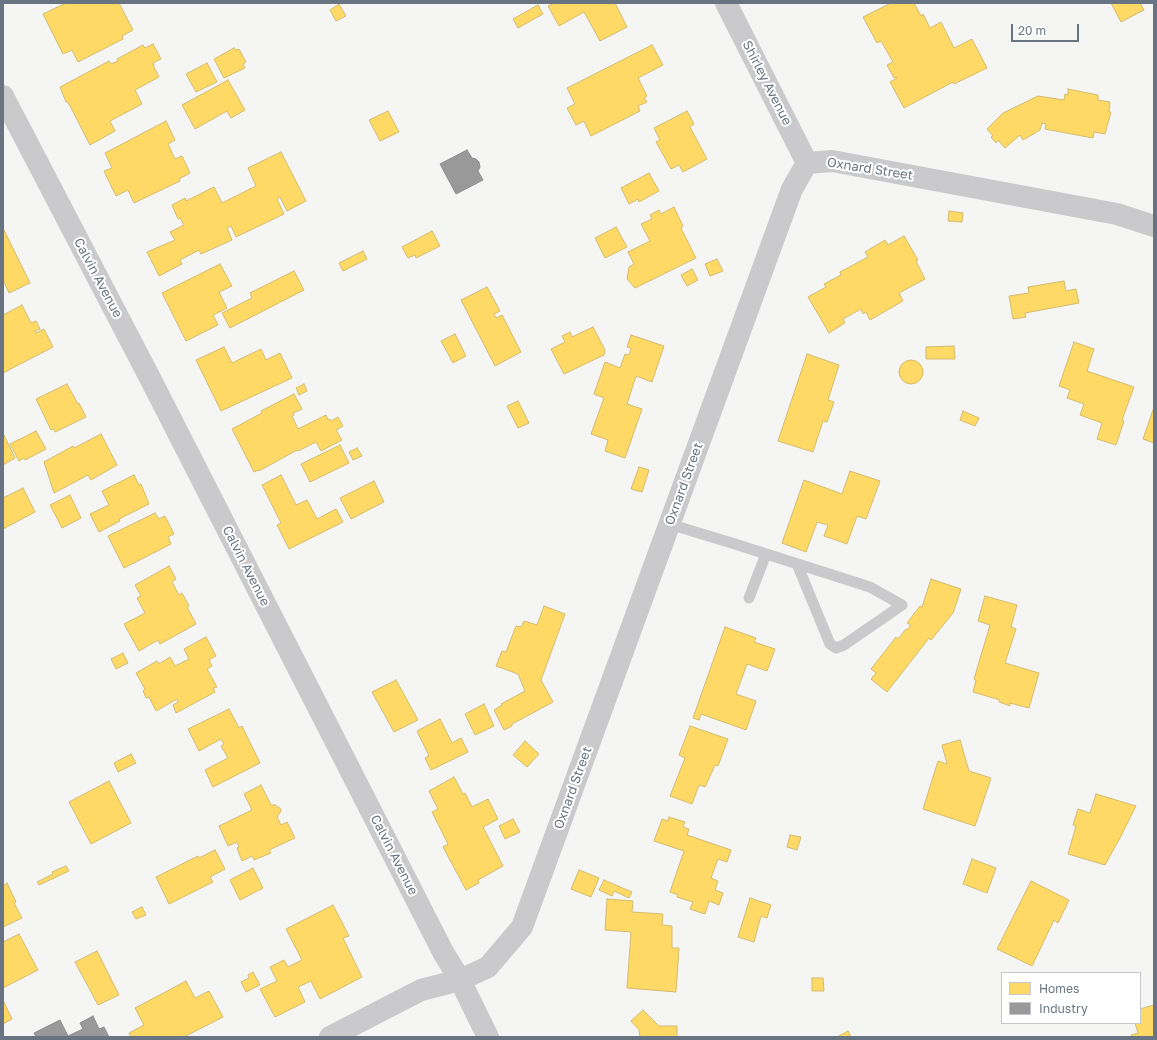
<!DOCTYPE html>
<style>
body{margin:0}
#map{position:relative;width:1157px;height:1040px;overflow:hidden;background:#f5f5f4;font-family:"Golos Text",sans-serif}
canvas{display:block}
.frame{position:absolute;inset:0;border:4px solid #687481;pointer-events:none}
.legend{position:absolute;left:1001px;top:972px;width:140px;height:52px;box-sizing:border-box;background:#fff;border:1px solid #c3c7cd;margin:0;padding:5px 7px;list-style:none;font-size:12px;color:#687481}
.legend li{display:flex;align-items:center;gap:8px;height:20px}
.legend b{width:20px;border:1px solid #c3c7cd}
.scale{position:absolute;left:1011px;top:24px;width:68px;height:18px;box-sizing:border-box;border:2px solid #687481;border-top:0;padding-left:5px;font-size:12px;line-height:14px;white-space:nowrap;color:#687481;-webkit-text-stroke:3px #fff;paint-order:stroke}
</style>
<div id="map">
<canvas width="1157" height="1040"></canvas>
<div class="frame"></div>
<ul class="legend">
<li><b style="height:11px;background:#ffd966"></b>Homes</li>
<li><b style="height:11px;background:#999"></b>Industry</li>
</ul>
<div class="scale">20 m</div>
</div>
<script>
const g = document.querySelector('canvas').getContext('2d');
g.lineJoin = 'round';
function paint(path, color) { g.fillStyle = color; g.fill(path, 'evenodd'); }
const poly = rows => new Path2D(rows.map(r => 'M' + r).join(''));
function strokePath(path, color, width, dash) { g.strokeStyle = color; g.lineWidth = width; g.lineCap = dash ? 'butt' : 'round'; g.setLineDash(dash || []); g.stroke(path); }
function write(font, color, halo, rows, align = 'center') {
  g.font = font + ' "Golos Text",sans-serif'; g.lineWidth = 4; g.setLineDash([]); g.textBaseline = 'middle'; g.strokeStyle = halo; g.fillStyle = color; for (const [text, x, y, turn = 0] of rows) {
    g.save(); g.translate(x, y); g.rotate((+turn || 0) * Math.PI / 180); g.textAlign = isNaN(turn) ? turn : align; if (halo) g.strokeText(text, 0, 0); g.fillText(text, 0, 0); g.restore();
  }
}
const homes = poly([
 [66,3,119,3,133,30,122,36,123,39,78,62,72,50,63,54,43,14,66,3],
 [554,3,615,3,627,27,600,41,584,12,559,26,548,6,554,3],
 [891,3,914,3,921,16,923,14,930,28,941,22,954,48,972,39,987,68,954,84,953,82,904,108,890,82,897,78,896,77,894,78,887,65,893,62,881,41,877,43,863,17,891,3],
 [1111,3,1140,3,1144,10,1121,22,1111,3],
 [339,4,346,16,336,21,330,10,339,4],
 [538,5,543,14,518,28,513,19,538,5],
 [153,44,161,59,153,63,154,65,153,65,159,77,135,90,142,104,110,121,115,131,90,145,68,102,66,102,60,87,109,61,111,64,118,61,117,59,143,45,145,48,153,44],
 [652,45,663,65,638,78,647,96,644,98,647,102,638,106,640,111,591,136,584,121,576,125,567,108,575,104,567,88,652,45],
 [234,48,236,50,239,49,246,62,243,64,245,68,224,78,214,59,234,48],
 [207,63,217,82,196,92,186,74,207,63],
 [228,80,245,110,231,118,227,111,195,129,182,105,228,80],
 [1068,89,1098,95,1098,100,1110,102,1109,112,1111,112,1105,134,1094,132,1093,138,1045,129,1046,124,1042,123,1040,130,1023,140,1020,135,1005,148,998,140,996,143,991,137,993,136,987,129,1003,113,1038,96,1064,100,1065,94,1068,95,1068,89],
 [388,111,399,132,380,141,369,120,388,111],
 [687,111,694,124,690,127,707,159,683,172,679,165,671,169,656,142,660,140,654,128,687,111],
 [166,121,175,140,168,144,175,159,182,156,190,173,179,179,180,181,134,203,128,190,116,196,104,171,112,168,105,153,166,121],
 [281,152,306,201,287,211,280,197,277,199,284,214,236,237,231,226,227,228,232,240,201,254,199,250,180,260,182,264,159,276,147,252,175,240,170,232,184,225,180,218,178,219,172,205,185,198,186,201,214,187,222,203,256,186,248,168,281,152],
 [649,173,659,191,639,202,638,199,629,204,621,188,649,173],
 [674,207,683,226,681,228,696,258,635,288,627,279,629,267,634,264,628,252,650,241,641,224,652,219,650,215,659,210,661,214,674,207],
 [949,211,963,213,962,222,948,221,949,211],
 [616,227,627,247,605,258,595,238,616,227],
 [3,228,30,283,9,293,3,280,3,228],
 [432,231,440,246,416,258,415,255,408,258,402,247,432,231],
 [904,236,918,260,916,261,925,279,899,293,903,301,870,320,866,312,863,314,861,309,843,319,845,323,829,333,808,297,826,287,824,284,841,275,840,272,868,257,865,252,885,240,888,245,904,236],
 [363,251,367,259,343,271,339,263,363,251],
 [717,259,723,271,710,276,705,264,717,259],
 [220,264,232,286,219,292,227,308,213,315,218,325,186,341,162,293,220,264],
 [692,269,698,280,687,286,681,275,692,269],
 [294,271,304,290,230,328,222,313,252,298,250,293,294,271],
 [1064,281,1066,291,1076,289,1079,303,1025,313,1026,317,1013,319,1009,296,1029,293,1028,287,1064,281],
 [487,287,500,311,494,314,496,318,502,315,521,352,495,366,461,300,487,287],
 [22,305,31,323,36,321,40,329,35,331,36,333,44,329,53,347,3,373,3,315,22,305],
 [593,327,605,350,604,355,564,374,551,349,565,342,562,336,570,332,572,337,593,327],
 [455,334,466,356,453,363,441,341,455,334],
 [631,335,664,346,652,382,636,376,627,404,642,409,625,458,605,451,608,440,591,434,604,398,594,394,605,362,620,368,625,354,629,355,631,348,627,347,631,335],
 [1074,342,1094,349,1087,371,1134,387,1122,420,1124,421,1116,445,1097,439,1102,423,1080,415,1084,404,1067,398,1070,390,1059,386,1074,342],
 [954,346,955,359,926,359,926,347,954,346],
 [224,347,232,363,261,349,266,360,280,353,292,378,221,411,196,360,224,347],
 [807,354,839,365,828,400,834,402,827,422,823,421,813,452,778,441,807,354],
 '899 372a12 12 0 1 1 24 0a12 12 0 1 1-24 0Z',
 [67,384,78,404,79,403,86,417,55,432,54,429,51,430,36,399,67,384],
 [304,384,307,391,299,395,296,388,304,384],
 [294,394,302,409,293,413,294,415,292,416,298,429,326,415,328,420,330,419,331,421,338,417,343,426,336,430,342,440,321,451,316,442,298,451,297,450,259,471,258,470,254,472,232,429,262,413,261,411,294,394],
 [518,401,529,423,518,428,507,406,518,401],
 [1154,407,1154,443,1143,439,1154,407],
 [963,411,979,418,975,426,960,420,963,411],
 [36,431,46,449,25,460,24,458,19,461,10,444,36,431],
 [3,433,15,458,3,465,3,433],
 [101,434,117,465,91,480,88,475,54,493,44,462,73,446,74,448,101,434],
 [340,445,349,463,310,482,301,464,340,445],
 [357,448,362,456,353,460,349,452,357,448],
 [639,467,649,470,642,492,631,489,639,467],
 [850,471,880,481,866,519,857,516,847,544,824,536,828,525,817,522,806,552,782,543,804,480,842,494,850,471],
 [134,475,139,485,141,484,149,504,119,519,120,521,99,532,90,514,109,505,102,491,134,475],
 [281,475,296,505,307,500,317,519,336,509,343,522,289,549,277,525,281,523,262,485,281,475],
 [374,481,384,502,351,519,340,498,374,481],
 [23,488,35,512,3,529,3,498,23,488],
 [70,495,81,518,62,528,50,505,70,495],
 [155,513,159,519,165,516,174,534,168,537,171,544,124,568,108,536,155,513],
 [169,566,176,579,172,582,179,595,182,593,189,606,187,607,196,624,160,644,158,640,139,651,124,624,145,613,137,598,141,596,135,585,169,566],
 [931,579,961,589,953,613,931,640,929,638,887,692,871,679,876,673,871,669,896,637,898,639,906,629,907,630,911,625,907,623,920,606,922,607,931,579],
 [985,596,1017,605,1011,627,1016,629,1005,663,1039,673,1029,708,1010,703,1010,706,999,702,1000,700,973,692,976,680,974,679,990,625,978,621,985,596],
 [544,606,565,614,541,680,553,702,512,724,512,726,504,730,494,710,502,705,501,704,525,691,518,674,496,666,502,651,506,652,516,626,521,627,524,621,537,625,544,606],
 [725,627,756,638,754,642,775,649,767,671,747,664,736,694,756,701,746,730,701,714,699,720,693,718,725,627],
 [206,637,216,656,209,660,212,666,207,669,217,687,213,688,215,692,176,713,173,705,178,702,177,699,156,711,149,697,146,698,143,691,145,689,136,673,157,661,159,664,170,657,175,666,189,659,184,649,206,637],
 [123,653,128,663,116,669,111,659,123,653],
 [396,680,418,720,394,732,372,692,396,680],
 [484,704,494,726,475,735,465,714,484,704],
 [229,709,239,728,242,726,260,763,213,787,205,770,228,758,221,746,224,744,221,739,199,751,188,729,229,709],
 [440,719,452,743,461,738,468,752,431,770,425,758,429,756,417,731,440,719],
 [690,726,728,739,718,766,715,765,705,787,699,785,692,804,670,796,685,758,679,755,690,726],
 [960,740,969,771,991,778,975,826,923,809,938,761,947,764,942,745,960,740],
 [525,741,539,754,527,767,513,755,525,741],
 [131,754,136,763,118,772,114,763,131,754],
 [454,777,463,794,465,793,472,807,488,799,498,819,483,827,503,866,478,880,479,883,466,890,443,847,448,844,432,812,438,809,429,791,454,777],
 [109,781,131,823,91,844,69,802,109,781],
 [261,785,271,805,275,805,281,809,281,811,277,817,281,825,287,822,295,838,269,850,271,853,254,860,252,856,242,861,237,848,239,847,237,842,228,846,219,826,252,810,244,794,261,785],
 [1096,794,1136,806,1122,834,1105,865,1068,854,1076,826,1073,825,1078,809,1090,813,1096,794],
 [669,817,685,822,683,827,689,829,687,835,731,850,727,862,718,859,711,878,718,881,715,890,723,893,719,905,709,901,705,914,690,909,693,902,677,897,678,895,670,892,684,851,654,841,662,819,668,821,669,817],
 [513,819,520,832,505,839,499,826,513,819],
 [790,835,801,837,797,850,787,847,790,835],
 [215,850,225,869,210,877,213,882,169,904,156,877,198,856,199,858,215,850],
 [972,859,996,868,987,893,963,884,972,859],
 [66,866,69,871,39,885,37,882,53,874,52,872,66,866],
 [253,868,263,888,240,900,230,880,253,868],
 [579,870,599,878,591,897,571,889,579,870],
 [604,880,632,892,629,898,614,891,612,896,599,890,604,880],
 [1031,881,1069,900,1058,923,1054,920,1032,966,997,949,1031,881],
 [7,883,16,902,14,903,22,918,3,927,3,886,7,883],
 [750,898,771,905,767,918,761,916,754,942,738,937,750,898],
 [607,899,633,901,632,912,663,914,662,925,672,926,672,948,679,948,676,992,627,988,631,932,605,930,607,899],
 [333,905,349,936,343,938,362,977,320,999,311,981,298,987,305,1002,275,1017,260,989,277,981,270,967,284,960,288,967,302,960,286,929,333,905],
 [142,907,146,915,136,919,132,912,142,907],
 [19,934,38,970,3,988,3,942,19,934],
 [97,951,119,995,98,1005,75,962,97,951],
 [253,972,260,985,246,992,241,982,249,978,248,975,253,972],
 [812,978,823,978,824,991,812,991,812,978],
 [186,981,195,998,209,991,223,1017,184,1037,131,1037,129,1033,144,1025,135,1008,186,981],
 [3,1000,12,1019,3,1024,3,1000],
 [1154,1005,1154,1037,1132,1037,1131,1035,1138,1033,1135,1023,1140,1023,1140,1009,1154,1005],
 [643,1010,659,1026,677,1026,677,1037,640,1037,639,1030,631,1021,643,1010],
 [848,1031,851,1037,837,1037,848,1031]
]);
const industry = poly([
 [467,150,472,158,476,159,479,162,480,167,478,171,483,180,456,194,440,164,467,150],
 [93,1016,99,1029,104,1027,109,1037,36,1037,34,1033,60,1020,68,1036,83,1029,80,1023,93,1016]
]);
const lane = poly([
 [669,524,735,544,870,587,902,605,844,645,836,648,830,644,797,564],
 [749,598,766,554]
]);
const street = poly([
 [726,3,807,163],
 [3,96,151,380,443,952,460,980,488,1037],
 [807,163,832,161,1117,214,1154,226],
 [330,1037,421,990,460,980,488,967,522,927,792,189,807,163]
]);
const streetNames = [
 ["Shirley Avenue",767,83,63],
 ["Oxnard Street",870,169,9],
 ["Calvin Avenue",98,278,62],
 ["Oxnard Street",684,484,-70],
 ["Calvin Avenue",246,566,63],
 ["Oxnard Street",573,788,-70],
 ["Calvin Avenue",394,855,63]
];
paint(homes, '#ffd966');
strokePath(homes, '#d2bb6e', 1);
paint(industry, '#999');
strokePath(industry, '#8a8e92', 1);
strokePath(lane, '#cacacc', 11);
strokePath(street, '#cacacc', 22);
write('13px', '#687481', '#fff', streetNames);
</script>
